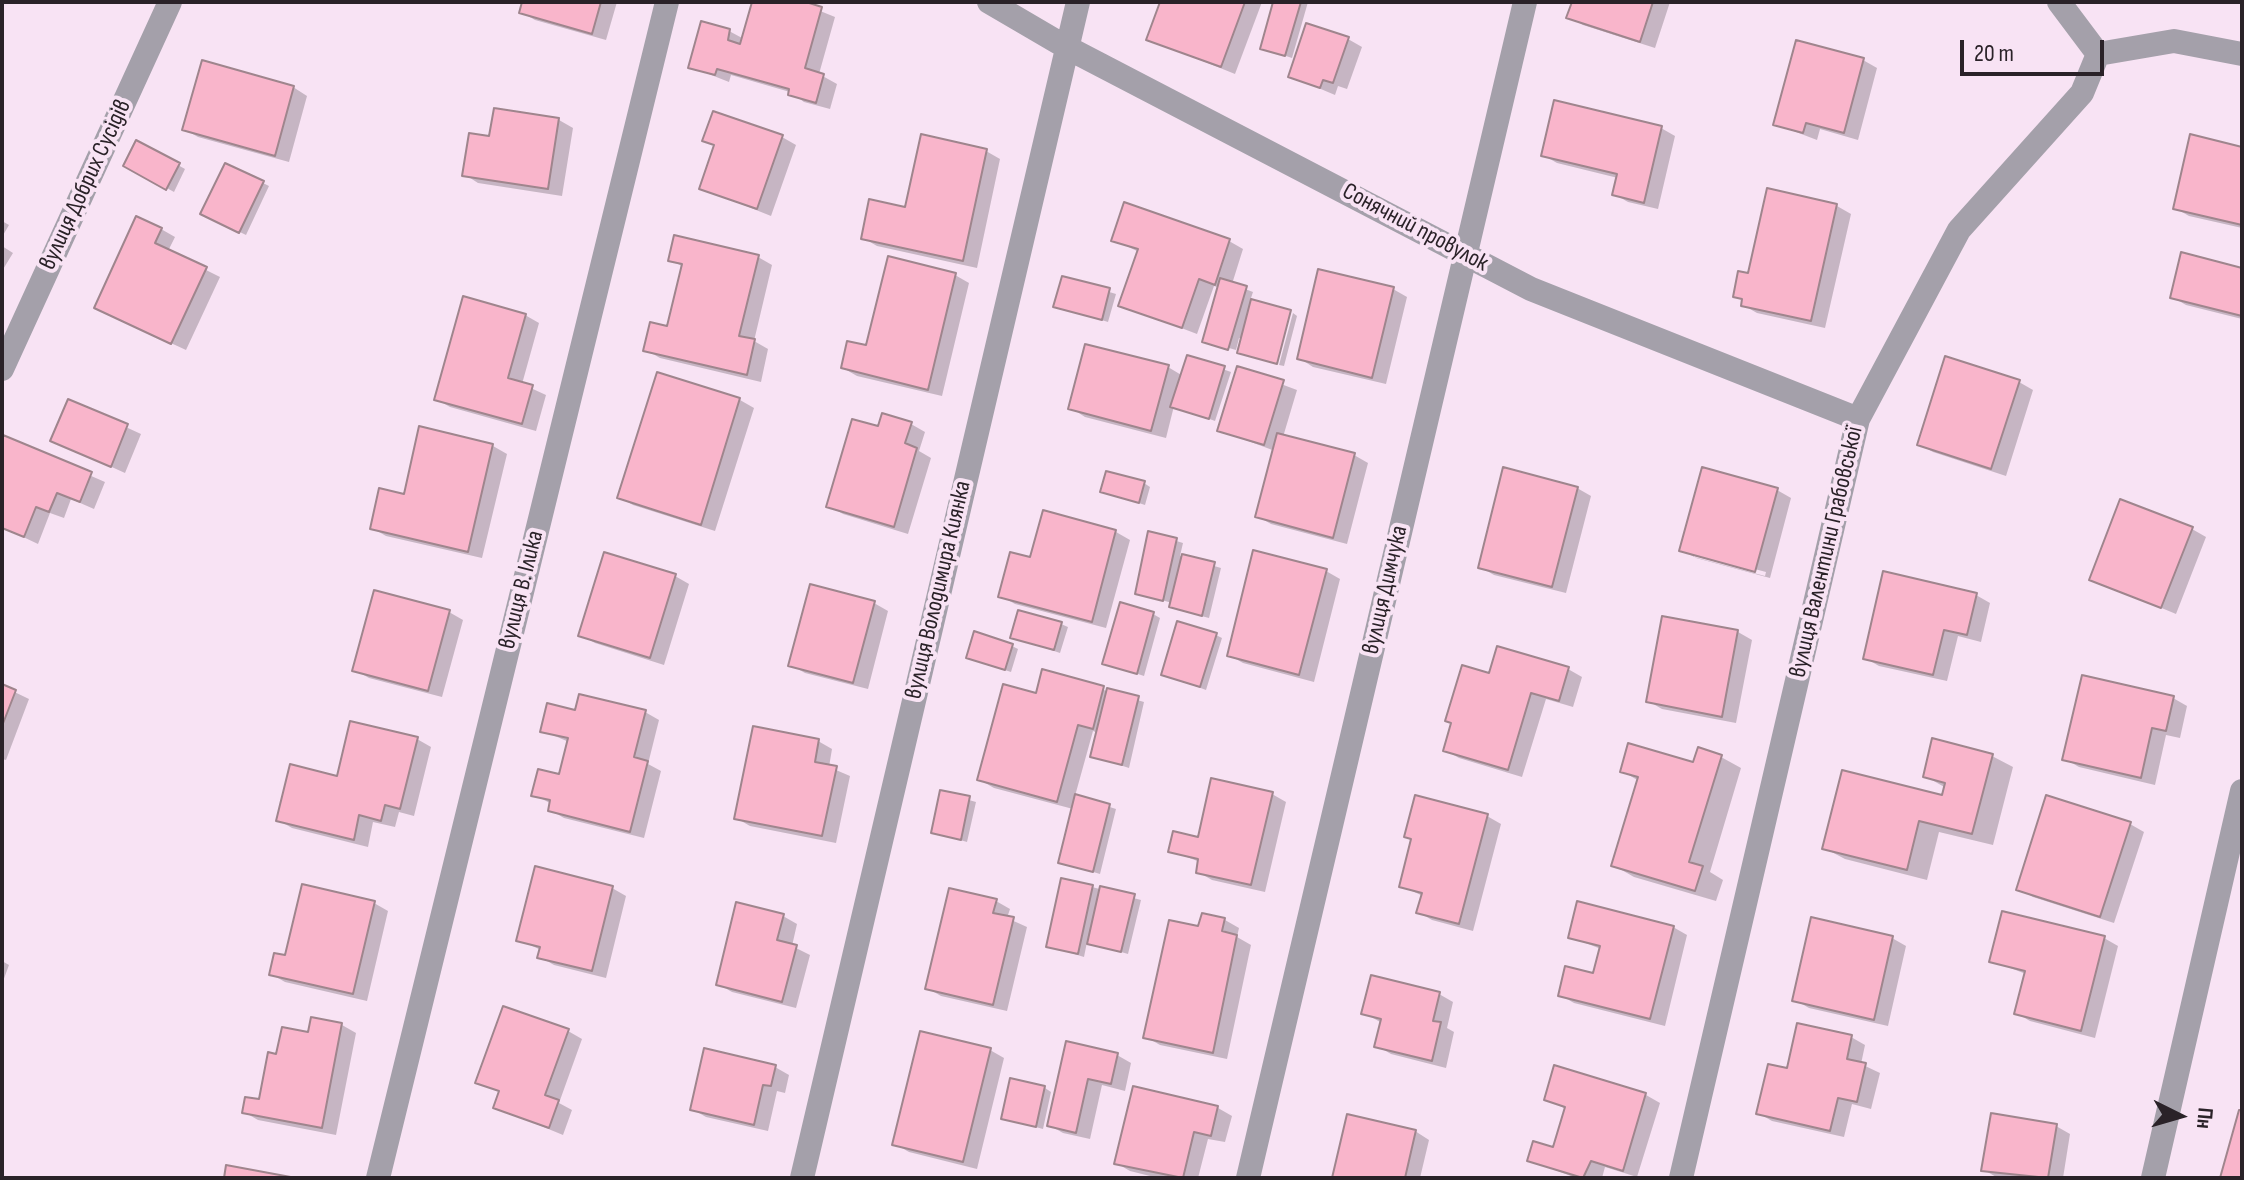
<!DOCTYPE html>
<meta charset="utf-8">
<style>
body{margin:0}
#map{position:relative;width:2244px;height:1180px;overflow:hidden;background:#f8e3f4;font-family:"Sofia Sans Condensed",sans-serif}
canvas{display:block}
.frame{position:absolute;inset:0;border:4px solid #2a2228;pointer-events:none}
.north{position:absolute;left:2140px;top:1076px;width:80px;height:80px;-webkit-text-stroke:6px #f8e3f4;paint-order:stroke;rotate:95deg;font-size:22px;font-weight:700;line-height:32px;text-align:center;color:#2a2228}
.north::after{content:'';display:block;margin:auto;width:28px;height:36px;background:#2a2228;clip-path:polygon(50% 0,100% 100%,50% 72%,0 100%)}
.scale{position:absolute;left:1960px;top:40px;width:144px;height:36px;box-sizing:border-box;border:4px solid #2a2228;border-top:0;padding-left:10px;font-size:24px;line-height:28px;white-space:nowrap;color:#2a2228;-webkit-text-stroke:6px #f8e3f4;paint-order:stroke}
</style>
<div id="map">
<canvas width="2244" height="1180"></canvas>
<div class="frame"></div>
<div class="north">Пн</div>
<div class="scale">20 m</div>
</div>
<script>
const g = document.querySelector('canvas').getContext('2d');
g.lineJoin = 'round';
function paint(path, color) { g.fillStyle = color; g.fill(path, 'evenodd'); }
const poly = rows => new Path2D(rows.map(r => 'M' + r).join(''));
function strokePath(path, color, width, dash) { g.strokeStyle = color; g.lineWidth = width; g.lineCap = dash ? 'butt' : 'round'; g.setLineDash(dash || []); g.stroke(path); }
function write(font, color, halo, rows, align = 'center') {
  g.font = font + ' "Sofia Sans Condensed",sans-serif'; g.lineWidth = 8; g.setLineDash([]); g.textBaseline = 'middle'; g.strokeStyle = halo; g.fillStyle = color; for (const [text, x, y, turn = 0] of rows) {
    g.save(); g.translate(x, y); g.rotate((+turn || 0) * Math.PI / 180); g.textAlign = isNaN(turn) ? turn : align; if (halo) g.strokeText(text, 0, 0); g.fillText(text, 0, 0); g.restore();
  }
}
const shadow = poly([
 [524,2,617,2,606,40,535,20,521,12],
 [754,2,798,2,835,17,819,74,837,84,830,109,804,102,790,92,731,75,729,82,691,67,729,31,744,39],
 [1162,2,1262,2,1235,74,1148,39],
 [1275,2,1308,2,1292,58,1262,48],
 [1574,2,1670,2,1655,48,1583,25,1569,17],
 [1348,39,1362,47,1347,89,1338,86,1335,95,1290,76],
 [1863,60,1877,68,1858,140,1820,129,1817,140,1775,124],
 [293,87,307,96,289,162,198,137,184,129],
 [495,110,559,120,573,128,562,196,478,183,464,174,491,138],
 [1661,128,1675,136,1658,209,1628,202,1614,194,1618,178,1557,163,1543,155],
 [782,137,796,145,771,216,701,188,716,147,704,140],
 [137,142,185,169,174,192,126,165],
 [2242,149,2242,228,2189,216,2175,208],
 [986,151,1000,159,977,268,877,246,863,238],
 [263,183,269,186,246,235,209,217],
 [1837,206,1851,214,1825,328,1757,313,1743,305,1744,301,1735,296,1749,276],
 [2,221,9,225,2,237],
 [161,229,175,237,168,251,220,277,186,350,110,315],
 [1114,240,1229,241,1243,249,1232,284,1253,292,1250,301,1289,312,1275,364,1239,352,1243,339,1239,338,1236,350,1208,342,1220,288,1214,286,1197,334,1121,305,1139,252],
 [2,246,13,253,2,271],
 [758,257,772,265,754,341,768,349,761,382,660,358,646,350,669,328,684,267,670,260],
 [2242,270,2242,319,2186,305,2172,297],
 [955,275,969,283,942,396,857,376,843,368],
 [1063,278,1116,294,1108,322,1056,306],
 [1393,289,1407,297,1386,384,1313,367,1299,358],
 [1293,313,1297,316,1284,366,1279,365],
 [525,315,539,323,522,384,546,395,536,431,450,407,436,399],
 [1188,357,1231,372,1215,421,1174,406,1166,438,1085,417,1071,408,1168,367,1183,376],
 [1238,368,1297,390,1283,437,1354,455,1368,463,1347,544,1271,524,1257,516,1275,451,1219,430],
 [658,374,740,400,754,408,715,531,633,505,619,497],
 [2019,382,2033,390,2006,476,1933,452,1919,444],
 [69,401,141,434,125,473,52,440],
 [911,424,925,432,919,451,931,458,908,534,843,514,829,506],
 [4,438,105,482,94,509,71,499,64,518,50,513,38,544,2,527],
 [493,446,507,454,482,558,386,536,372,528,405,496],
 [1144,483,1150,487,1145,505,1102,491],
 [1577,488,1591,496,1566,593,1494,575,1480,567],
 [1777,490,1791,498,1770,578,1696,558,1682,550],
 [1694,553,1766,572,1765,576,1694,557],
 [1044,513,1116,532,1130,540,1106,628,1015,604,1001,596,1031,560],
 [2192,529,2206,537,2176,614,2092,579],
 [1150,533,1183,543,1180,556,1221,568,1209,618,1178,610,1172,603,1137,593],
 [1326,571,1340,579,1314,682,1243,663,1229,655],
 [675,576,689,584,664,665,595,643,581,635],
 [1976,595,1990,603,1981,642,1958,636,1947,681,1879,666,1865,658],
 [874,603,888,611,868,689,805,673,791,665],
 [449,612,463,620,442,697,369,678,355,670],
 [1153,614,1160,618,1144,676,1105,663],
 [1061,624,1068,627,1060,653,1012,637],
 [1738,632,1752,640,1736,723,1662,709,1648,701],
 [1216,635,1222,638,1206,690,1163,674],
 [1012,646,1018,649,1011,672,974,660],
 [1568,669,1582,677,1573,707,1546,699,1522,777,1459,758,1445,750,1490,675],
 [1043,672,1144,702,1129,768,1092,756,1098,733,1093,731,1075,796,1116,809,1100,874,1060,862,1073,809,994,788,980,780,1037,696],
 [2,686,29,699,6,760,2,759],
 [2173,698,2187,706,2180,738,2166,735,2155,785,2079,767,2065,759],
 [577,712,645,712,659,720,648,764,661,771,644,838,564,818,550,810,552,804,534,795,560,777,569,742,543,731],
 [417,739,431,747,414,816,399,812,395,827,373,822,368,847,292,828,278,820,339,778],
 [818,741,832,749,829,767,850,776,836,843,750,826,736,818],
 [1992,756,2013,767,1993,845,1939,832,1927,880,1845,859,1824,848,1944,797,1946,788,1925,776],
 [1721,757,1741,768,1710,872,1723,880,1716,901,1634,877,1613,865,1639,781,1622,771,1694,765],
 [941,792,976,802,967,842,933,832],
 [1272,794,1286,802,1265,892,1212,880,1198,872,1200,862,1171,851,1199,840],
 [1487,816,1501,824,1473,931,1432,920,1418,912,1423,896,1401,886],
 [2130,824,2144,832,2114,923,2033,897,2019,889],
 [1092,887,1141,900,1128,954,1087,942,1084,957,1048,946],
 [612,888,626,896,606,978,554,965,540,957,541,950,519,940],
 [996,901,1010,909,1007,918,1027,927,1007,1011,941,996,927,988],
 [374,903,388,911,367,1001,285,982,271,974,286,958],
 [783,916,797,924,792,946,810,955,796,1008,732,992,718,984],
 [1225,920,1239,928,1237,937,1251,945,1227,1059,1160,1045,1146,1037,1200,929],
 [1673,927,1687,935,1665,1026,1574,1003,1560,995,1594,975,1601,949,1570,937],
 [1892,938,1906,946,1888,1026,1809,1008,1795,1000],
 [2104,938,2118,946,2095,1038,2030,1021,2016,1013,2026,974,1992,961],
 [2,961,9,965,2,984],
 [1439,994,1453,1002,1447,1028,1454,1032,1446,1068,1391,1054,1377,1046,1382,1023,1364,1013],
 [342,1025,356,1033,336,1135,258,1120,244,1112,260,1101,278,1056,309,1034],
 [568,1031,582,1039,559,1103,572,1110,563,1135,495,1107,501,1093,478,1082],
 [1851,1037,1865,1045,1861,1064,1880,1073,1871,1109,1852,1104,1844,1137,1772,1121,1758,1113,1788,1070],
 [1068,1044,1117,1055,1131,1063,1125,1091,1102,1085,1090,1139,1063,1133,1049,1125],
 [990,1050,1004,1058,977,1169,909,1152,895,1144],
 [775,1067,789,1075,785,1093,777,1091,768,1131,706,1117,692,1109],
 [1556,1068,1646,1095,1660,1103,1637,1177,1605,1167,1602,1178,1576,1178,1529,1160,1555,1149,1566,1109,1546,1099],
 [1045,1088,1051,1092,1043,1129,1003,1118],
 [1134,1088,1218,1108,1232,1116,1225,1142,1208,1139,1198,1178,1158,1178,1130,1171,1116,1163],
 [2056,1126,2070,1134,2063,1178,1998,1178,1984,1170],
 [1415,1131,1429,1140,1420,1178,1334,1178]
]);
const building = poly([
 [522,2,601,2,592,34,519,13,522,2],
 [752,2,806,2,822,7,805,68,824,74,816,103,788,95,789,89,717,69,715,75,688,68,701,21,730,29,728,40,740,44,752,2],
 [1160,2,1245,2,1221,67,1146,40,1160,2],
 [1273,2,1301,2,1285,56,1260,49,1273,2],
 [1572,2,1653,2,1640,42,1566,18,1572,2],
 [1306,23,1349,37,1333,83,1323,80,1320,88,1288,77,1306,23],
 [1796,40,1864,58,1844,133,1806,123,1803,133,1773,125,1796,40],
 [202,60,294,86,275,156,182,130,202,60],
 [1554,100,1662,126,1644,203,1612,195,1617,174,1541,156,1554,100],
 [494,108,559,118,548,189,462,176,469,133,489,136,494,108],
 [713,111,783,135,757,209,699,189,714,145,702,141,713,111],
 [921,134,987,149,963,261,861,239,869,199,905,207,921,134],
 [2190,134,2242,147,2242,225,2173,209,2190,134],
 [136,140,180,163,166,190,123,166,136,140],
 [225,163,264,181,239,233,200,214,225,163],
 [1767,188,1837,204,1811,321,1741,306,1742,299,1733,297,1738,271,1748,273,1767,188],
 [1124,202,1230,239,1215,285,1199,279,1182,328,1118,306,1138,249,1111,241,1124,202],
 [136,216,162,228,155,243,207,267,171,344,94,308,136,216],
 [674,235,759,255,739,336,755,339,747,375,643,351,650,322,667,326,682,264,668,261,674,235],
 [2181,252,2242,268,2242,316,2170,298,2181,252],
 [888,256,956,273,928,390,841,368,847,341,866,345,888,256],
 [1318,269,1394,287,1372,378,1297,359,1318,269],
 [1062,276,1110,288,1102,320,1053,307,1062,276],
 [1220,278,1247,286,1228,350,1202,342,1220,278],
 [463,296,526,314,508,378,533,385,522,424,434,400,463,296],
 [1251,299,1291,310,1277,364,1237,353,1251,299],
 [1085,344,1169,365,1151,431,1068,409,1085,344],
 [1187,355,1225,366,1209,419,1170,407,1187,355],
 [1945,356,2020,380,1991,469,1917,445,1945,356],
 [1237,366,1284,380,1264,445,1217,431,1237,366],
 [657,372,740,398,701,525,617,498,657,372],
 [68,399,128,424,111,467,50,441,68,399],
 [882,413,912,422,905,443,917,448,894,527,826,507,852,419,878,426,882,413],
 [419,426,493,444,468,552,370,529,379,488,404,494,419,426],
 [1277,433,1355,453,1333,538,1255,517,1277,433],
 [3,435,92,472,80,502,57,493,49,512,36,507,24,537,2,528,3,435],
 [1503,467,1578,487,1552,587,1478,568,1503,467],
 [1702,467,1778,488,1755,572,1679,551,1702,467],
 [1106,471,1145,481,1139,503,1100,492,1106,471],
 [2120,499,2193,527,2161,608,2089,580,2120,499],
 [1043,510,1116,530,1092,622,998,597,1010,552,1030,557,1043,510],
 [1148,531,1177,538,1163,601,1135,594,1148,531],
 [1253,550,1327,569,1299,675,1227,656,1253,550],
 [604,552,676,574,650,658,578,636,604,552],
 [1182,554,1215,562,1202,616,1169,607,1182,554],
 [1883,571,1977,593,1967,635,1944,630,1933,675,1863,659,1883,571],
 [810,584,875,601,853,683,788,666,810,584],
 [374,590,450,610,428,691,352,671,374,590],
 [1120,602,1154,612,1137,674,1102,664,1120,602],
 [1018,610,1062,622,1054,650,1010,638,1018,610],
 [1662,616,1738,630,1722,717,1646,702,1662,616],
 [1177,621,1217,633,1200,687,1161,675,1177,621],
 [974,631,1013,644,1005,670,966,658,974,631],
 [1497,646,1569,667,1559,701,1531,693,1508,770,1443,751,1451,723,1445,721,1462,665,1489,673,1497,646],
 [1042,669,1104,686,1093,729,1078,725,1057,802,977,780,1003,684,1036,693,1042,669],
 [2082,675,2174,696,2166,731,2152,728,2141,778,2062,760,2082,675],
 [2,684,16,690,2,726,2,684],
 [1107,688,1139,696,1122,765,1090,757,1107,688],
 [579,694,646,710,634,757,648,761,630,832,548,811,550,800,531,796,538,769,559,774,568,738,540,732,547,703,575,710,579,694],
 [350,721,418,737,400,809,385,805,381,821,359,815,354,840,276,821,290,764,337,776,350,721],
 [753,726,819,739,815,762,837,766,822,836,734,819,753,726],
 [1932,738,1993,754,1972,834,1919,821,1907,870,1822,849,1842,770,1942,795,1945,783,1923,777,1932,738],
 [1628,743,1693,762,1698,747,1722,755,1689,862,1703,866,1695,891,1611,866,1638,777,1620,772,1628,743],
 [1211,778,1273,792,1251,885,1196,873,1198,859,1168,852,1173,831,1198,837,1211,778],
 [940,790,970,796,961,840,931,833,940,790],
 [1075,794,1110,804,1093,872,1058,863,1075,794],
 [1415,795,1488,814,1459,924,1416,913,1422,893,1399,887,1411,839,1404,837,1415,795],
 [2046,795,2131,822,2100,917,2016,890,2046,795],
 [535,866,613,886,592,971,537,958,540,947,516,941,535,866],
 [1061,878,1093,885,1078,954,1046,947,1061,878],
 [302,884,375,901,353,994,269,975,274,953,285,955,302,884],
 [1100,886,1135,894,1121,952,1087,944,1100,886],
 [949,888,997,899,993,913,1014,917,993,1005,925,989,949,888],
 [1577,901,1674,926,1650,1019,1558,996,1565,966,1593,973,1600,946,1568,938,1577,901],
 [736,902,784,914,777,940,797,945,782,1002,716,985,736,902],
 [2002,911,2105,936,2081,1031,2014,1014,2025,971,1989,962,2002,911],
 [1202,913,1225,918,1222,931,1237,935,1213,1053,1143,1038,1169,920,1198,926,1202,913],
 [1811,917,1893,936,1874,1020,1792,1001,1811,917],
 [1371,975,1440,992,1433,1021,1441,1022,1432,1061,1374,1047,1381,1019,1361,1014,1371,975],
 [503,1006,569,1029,545,1095,559,1100,549,1128,493,1108,499,1091,475,1083,503,1006],
 [311,1017,342,1023,322,1128,242,1113,245,1097,259,1099,268,1052,276,1054,282,1027,308,1032,311,1017],
 [1797,1023,1852,1035,1847,1059,1866,1063,1857,1102,1838,1098,1830,1131,1756,1114,1768,1064,1787,1068,1797,1023],
 [920,1031,991,1048,963,1162,892,1145,920,1031],
 [1066,1041,1118,1053,1111,1084,1088,1079,1076,1133,1047,1126,1066,1041],
 [704,1048,776,1065,771,1086,763,1085,754,1125,690,1110,704,1048],
 [1554,1065,1646,1093,1623,1171,1591,1161,1583,1178,1527,1161,1533,1141,1553,1147,1565,1107,1544,1100,1554,1065],
 [1010,1078,1045,1086,1036,1127,1001,1119,1010,1078],
 [1133,1086,1218,1106,1211,1136,1194,1132,1183,1178,1114,1164,1133,1086],
 [2239,1110,2242,1110,2242,1178,2220,1178,2239,1110],
 [1991,1113,2057,1124,2048,1178,1981,1171,1991,1113],
 [1347,1114,1416,1130,1405,1178,1332,1178,1347,1114],
 [226,1165,296,1178,224,1178,226,1165]
]);
const street = poly([
 [989,2,1066,47,1531,289,1858,419],
 [2098,54,2174,41,2242,54],
 [2,369,170,2],
 [378,1178,667,2],
 [802,1178,1078,2],
 [1248,1178,1525,2],
 [1681,1178,1858,419,1959,230,2082,93,2098,54,2059,2],
 [2153,1178,2242,791]
]);
const streetNames = [
 ["вулиця Добрих Сусідів",86,185,-65],
 ["Сонячний провулок",1415,228,28],
 ["вулиця Валентини Грабовської",1827,552,-77],
 ["вулиця В. Ілика",522,590,-76],
 ["вулиця Володимира Киянка",939,590,-77],
 ["вулиця Димчука",1386,590,-77]
];
paint(shadow, '#0003');
paint(building, '#f9b5cb');
strokePath(building, '#9f858d', 2);
strokePath(street, '#a4a0aa', 24);
write('24px', '#2a2228', '#f8e3f4', streetNames);
</script>
